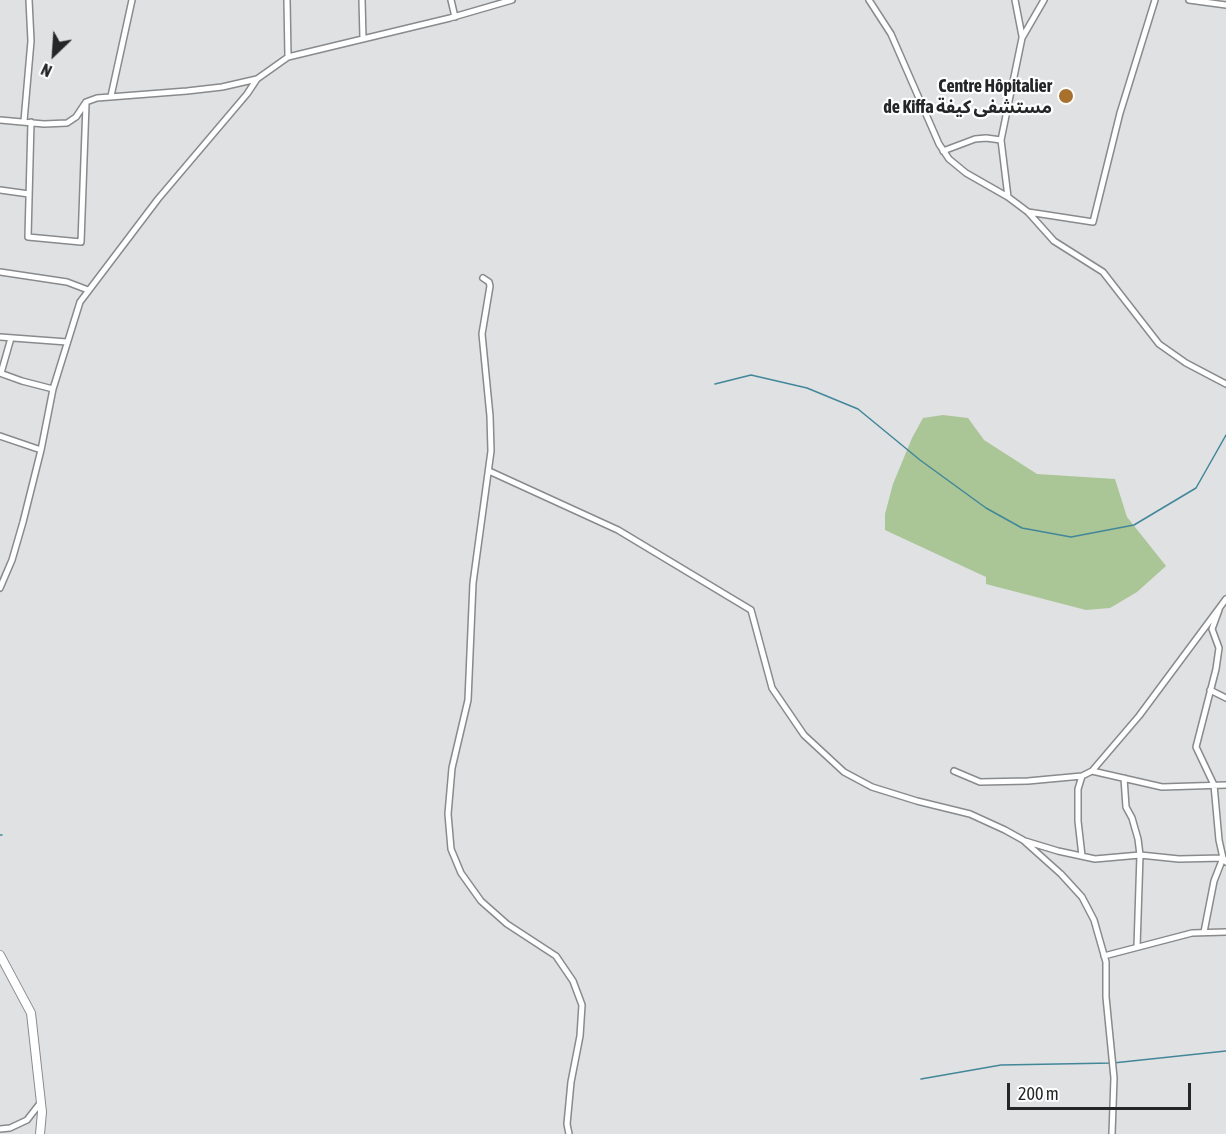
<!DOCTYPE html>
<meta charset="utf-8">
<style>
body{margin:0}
#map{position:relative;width:1226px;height:1134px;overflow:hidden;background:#dfe1e3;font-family:"Asap Condensed",sans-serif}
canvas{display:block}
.north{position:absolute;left:24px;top:24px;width:60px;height:60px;-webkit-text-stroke:4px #fff;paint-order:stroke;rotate:205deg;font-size:16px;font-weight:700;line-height:24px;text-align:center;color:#252627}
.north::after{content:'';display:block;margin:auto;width:21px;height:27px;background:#252627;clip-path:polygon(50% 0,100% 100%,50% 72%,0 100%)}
.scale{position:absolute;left:1007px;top:1083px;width:184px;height:27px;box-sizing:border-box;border:3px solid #252627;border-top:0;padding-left:8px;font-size:18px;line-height:21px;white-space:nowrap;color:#252627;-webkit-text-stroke:4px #fff;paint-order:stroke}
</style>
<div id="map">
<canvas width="1226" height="1134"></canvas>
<div class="north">N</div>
<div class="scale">200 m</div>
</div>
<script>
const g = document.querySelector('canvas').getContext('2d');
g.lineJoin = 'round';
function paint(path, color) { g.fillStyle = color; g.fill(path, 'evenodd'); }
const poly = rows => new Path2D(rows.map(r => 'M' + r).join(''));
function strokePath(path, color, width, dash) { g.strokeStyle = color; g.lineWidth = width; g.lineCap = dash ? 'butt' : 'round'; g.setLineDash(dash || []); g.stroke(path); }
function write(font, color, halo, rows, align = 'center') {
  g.font = font + ' "Asap Condensed","Noto Sans Arabic",sans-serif'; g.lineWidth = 4.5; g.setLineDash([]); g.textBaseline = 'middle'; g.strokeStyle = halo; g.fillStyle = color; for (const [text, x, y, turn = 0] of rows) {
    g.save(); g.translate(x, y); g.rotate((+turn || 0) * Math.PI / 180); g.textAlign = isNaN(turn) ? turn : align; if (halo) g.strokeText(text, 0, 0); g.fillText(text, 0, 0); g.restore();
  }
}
const green = poly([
 [943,415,968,418,984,440,1037,474,1115,479,1127,517,1166,566,1137,592,1110,608,1086,610,986,584,986,577,885,530,885,514,893,484,912,438,923,418]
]);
const stream = poly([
 [715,384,751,375,807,388,858,409,920,460,986,508,1022,528,1071,537,1134,525,1196,488,1226,435],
 [0,835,2,835],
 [921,1079,1001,1065,1113,1063,1226,1051]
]);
const minor = poly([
 [287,0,288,57],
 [362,0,363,38],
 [451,0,455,17],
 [869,0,891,34,939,144,949,159,966,173,1008,197,1028,212,1054,241,1103,272,1159,344,1186,363,1226,384],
 [1015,0,1022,36],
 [1189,0,1226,5],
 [111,96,132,0],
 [0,120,44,124,67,123,76,117,86,102,97,98,187,91,222,87,257,79,288,57,450,18,512,0],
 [24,121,31,41,29,0],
 [31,122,28,237,81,242,86,104],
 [943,151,975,139,986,138,1001,140],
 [0,190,29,194],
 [1008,197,1001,140,1022,38,1044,0],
 [1028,212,1093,222,1120,113,1155,0],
 [0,272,67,282,88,290],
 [483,278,489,282,490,286,482,334,490,416,491,451,473,583,468,700,452,768,448,814,451,849,461,873,481,901,507,924,556,956,573,981,582,1005,580,1036,571,1082,567,1124,569,1134],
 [0,337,67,342],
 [0,373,22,381,53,389],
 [1,373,11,338],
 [0,436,41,450],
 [489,471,618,530,751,610,772,688,804,735,844,772,872,787,917,801,970,814,1005,830,1023,840,1061,874,1082,897,1094,920,1106,962,1106,997,1114,1078,1112,1134],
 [0,588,12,560,23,522,41,450,53,389,80,302,158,199,247,94,257,79],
 [1219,610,1212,629,1219,648,1216,669,1196,747,1214,785,1219,840,1223,858,1226,862],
 [1210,690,1226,698],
 [954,771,980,782,1028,781,1082,776,1092,771,1162,787,1226,785],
 [1092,771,1139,716,1226,599],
 [1082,776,1078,789,1078,821,1082,856],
 [1124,778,1126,807,1132,818,1138,839,1140,855,1137,947],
 [1025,841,1058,851,1095,859,1140,855,1179,859,1223,858,1214,881,1204,932],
 [1104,956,1192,933,1226,932],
 [0,1129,10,1128,27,1120,41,1102]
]);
const secondary = poly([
 [0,955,31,1013,42,1112,40,1134]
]);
const markers = [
 [1066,96,8,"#a8702d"]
];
const poiNames = [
 ["Centre Hôpitalier",1052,86],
 ["de Kiffa مستشفى كيفة",1052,107]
];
paint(green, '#aac596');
strokePath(stream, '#428799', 1.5);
strokePath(minor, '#888a8c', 8);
strokePath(secondary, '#888a8c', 10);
strokePath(minor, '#fff', 5);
strokePath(secondary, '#fff', 8);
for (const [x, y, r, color] of markers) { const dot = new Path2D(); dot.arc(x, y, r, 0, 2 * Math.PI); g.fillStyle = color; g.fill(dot); strokePath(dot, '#fff', 2); }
write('bold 18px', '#252627', '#fff', poiNames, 'right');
</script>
